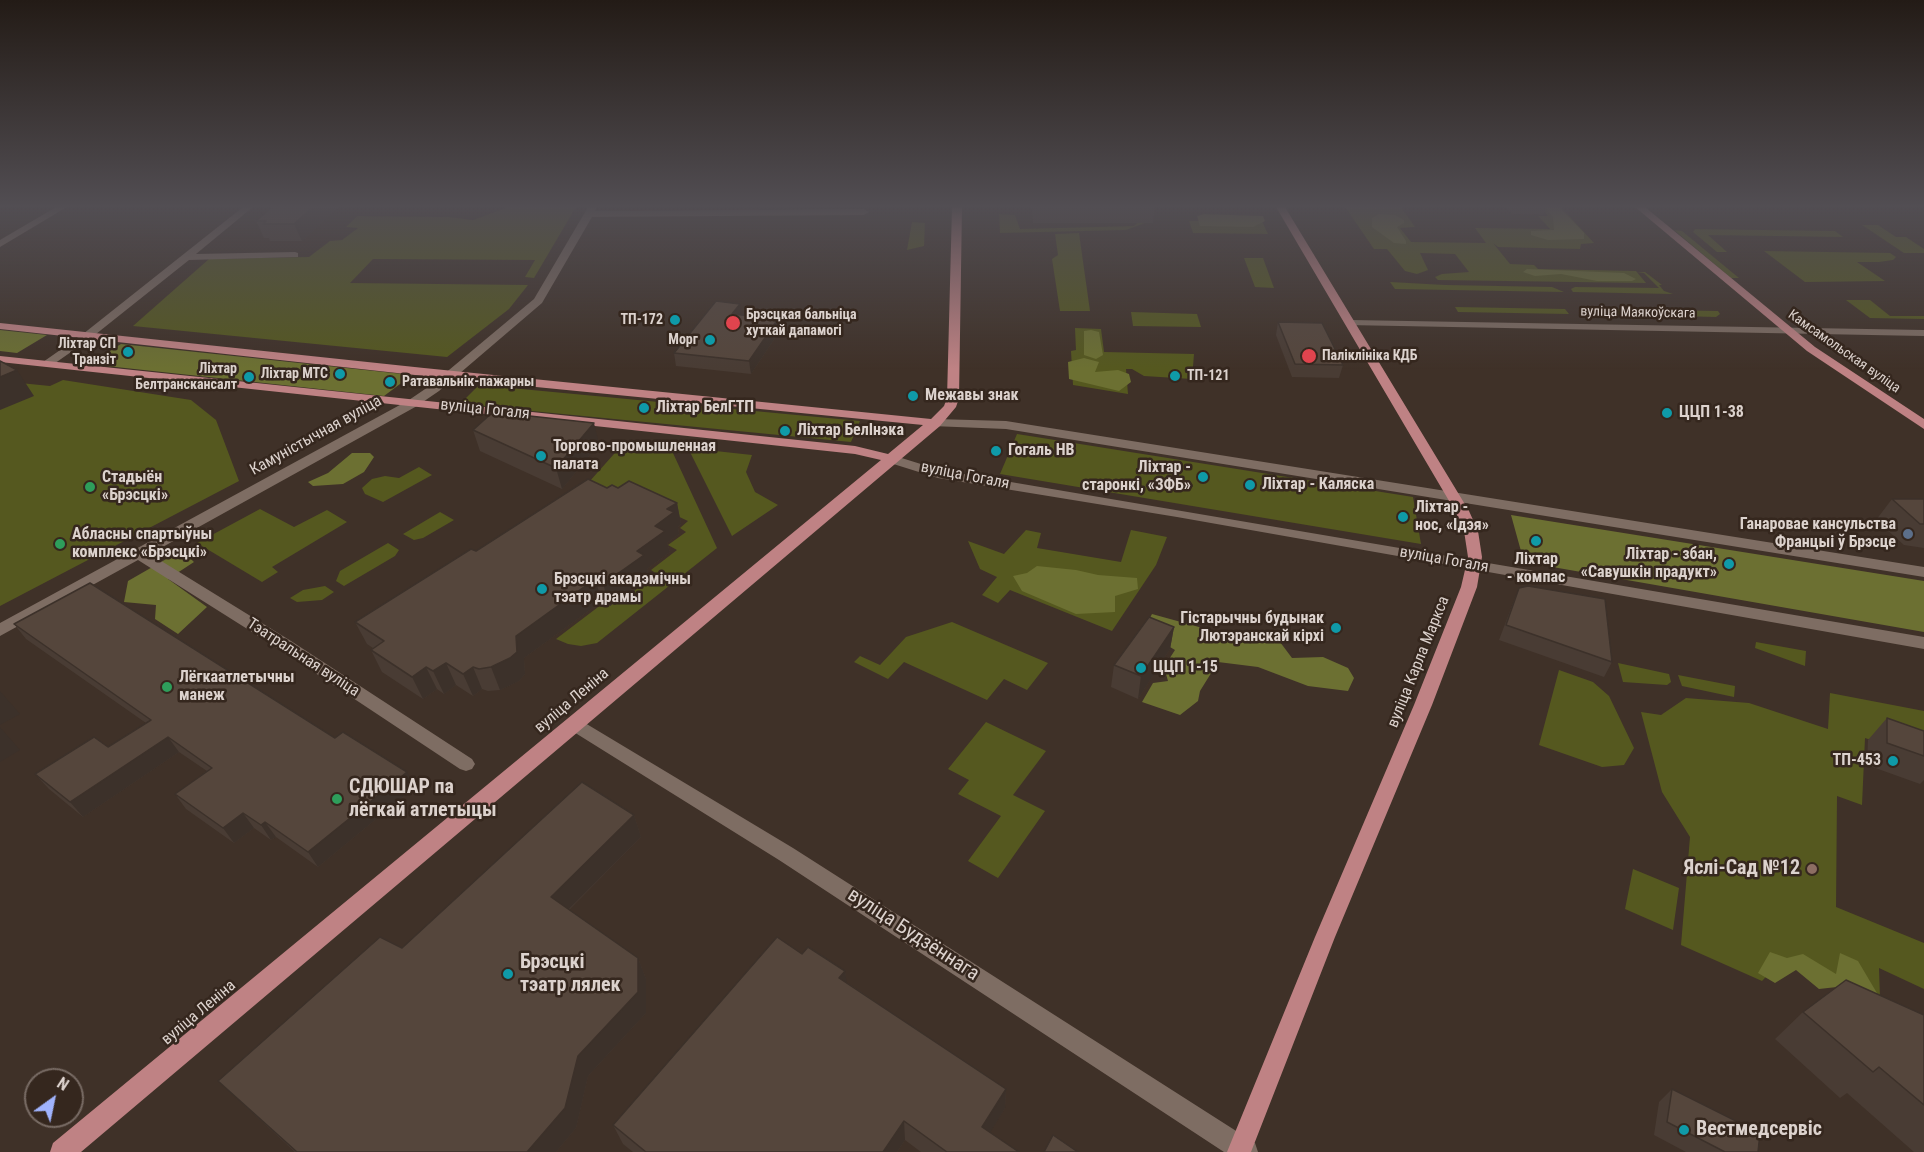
<!DOCTYPE html>
<meta charset="utf-8">
<style>
body{margin:0}
#map{position:relative;width:1924px;height:1152px;overflow:hidden;background:#3f3128;font-family:"Roboto Condensed",sans-serif}
canvas{display:block}
.north{position:absolute;left:24px;top:1068px;width:60px;height:60px;box-sizing:border-box;background:#35271e;border:2px solid #786b64;border-radius:50%;rotate:33deg;font-size:16px;font-weight:700;line-height:24px;text-align:center;color:#dcd2cd}
.north::after{content:'';display:block;margin:auto;width:21px;height:27px;background:#a0b3fd;clip-path:polygon(50% 0,100% 100%,50% 72%,0 100%)}
</style>
<div id="map">
<canvas width="1924" height="1152"></canvas>
<div class="north">N</div>
</div>
<script>
const g = document.querySelector('canvas').getContext('2d');
g.lineJoin = 'round';
function paint(path, color) { g.fillStyle = color; g.fill(path, 'evenodd'); }
const poly = rows => new Path2D(rows.map(r => 'M' + r).join(''));
function strokePath(path, color, width, dash) { g.strokeStyle = color; g.lineWidth = width; g.lineCap = dash ? 'butt' : 'round'; g.setLineDash(dash || []); g.stroke(path); }
function write(font, color, halo, rows, align = 'center') {
  g.font = font + ' "Roboto Condensed",sans-serif'; g.lineWidth = 5; g.setLineDash([]); g.textBaseline = 'middle'; g.strokeStyle = halo; g.fillStyle = color; for (const [text, x, y, turn = 0] of rows) {
    g.save(); g.translate(x, y); g.rotate((+turn || 0) * Math.PI / 180); g.textAlign = isNaN(turn) ? turn : align; if (halo) g.strokeText(text, 0, 0); g.fillText(text, 0, 0); g.restore();
  }
}
const green = poly([
 [508,207,576,207,534,278,525,277,535,260,373,259,350,283,528,285,509,309,447,357,133,326,209,259,309,257,330,241,342,240,358,228,346,227,357,216,449,217,473,220],
 [1148,207,1153,220,1126,230,1000,233,999,214,1015,215,1020,229,1134,226,1143,218],
 [1345,207,1401,207,1415,227,1400,228,1411,242,1486,243,1475,228,1550,229,1538,216,1548,216,1540,207,1561,207,1594,243,1581,244,1580,249,1498,247,1493,243,1510,264,1534,265,1538,269,1636,271,1646,283,1438,280,1435,277,1442,274,1469,272,1455,254,1420,253,1428,270,1417,274,1405,271,1387,249,1374,249],
 [1189,221,1262,221,1268,234,1193,233],
 [912,222,925,223,924,246,907,250],
 [1862,225,1878,225,1896,237,1906,237,1924,249,1924,253,1904,253],
 [1695,229,1835,231,1843,237,1708,235,1727,252,1717,252,1693,232],
 [1674,230,1682,231,1739,278,1731,278],
 [1079,233,1090,311,1060,311,1052,259,1058,255,1055,234],
 [1764,251,1890,253,1896,257,1893,260,1879,262,1857,262,1885,281,1805,282],
 [1244,258,1263,258,1274,288,1255,287],
 [1637,272,1645,272,1662,285,1659,285,1664,291,1673,294,1573,292,1571,289,1575,287,1659,288,1644,273],
 [1390,282,1445,285,1552,287,1564,292,1395,289],
 [1846,300,1870,300,1890,316,1924,316,1924,319,1870,318],
 [1455,307,1565,309,1569,314,1458,312],
 [1597,309,1718,311,1720,314,1716,317,1603,314],
 [1131,312,1197,314,1201,327,1133,326],
 [1075,328,1101,329,1104,352,1194,354,1192,379,1144,376,1132,369,1126,369,1128,394,1073,385,1071,351,1076,350],
 [63,380,191,400,216,420,239,481,0,606,0,381,50,386],
 [479,385,860,421,851,442,460,404],
 [1017,434,1413,497,1421,544,1000,474],
 [622,445,672,451,717,548,597,643,581,646,568,644,556,639,606,601,615,605,657,574,651,570,677,550,668,545,686,532,680,528,688,521,639,498,581,491],
 [688,448,752,455,746,472,755,492,778,505,732,536],
 [419,467,432,475,383,502,365,494,362,488,372,479,385,476,399,478],
 [260,509,294,527,327,510,347,522,272,567,278,572,262,582,197,543],
 [440,512,454,520,423,538,414,540,403,534],
 [1026,530,1041,533,1037,548,1121,562,1131,530,1167,537,1156,565,1112,631,1010,590,998,603,982,595,997,577,980,569,968,541,1004,554],
 [388,543,399,550,395,556,344,586,336,581,340,571],
 [325,586,334,592,322,600,297,602,290,598,303,590],
 [952,622,1048,663,1027,690,1004,679,987,700,904,662,888,679,854,662,860,656,880,665,906,637],
 [1756,642,1806,651,1805,666,1755,648],
 [1618,663,1669,674,1671,682,1667,685,1623,682],
 [1559,670,1593,682,1609,696,1634,748,1624,765,1602,767,1539,745],
 [1678,675,1735,686,1734,697,1682,686],
 [1830,693,1924,711,1924,754,1916,755,1865,738,1862,805,1837,796,1836,907,1924,943,1924,989,1879,968,1880,998,1783,959,1762,981,1681,945,1690,837,1662,792,1641,712,1661,715,1686,698,1749,703,1828,729],
 [986,722,1046,751,1013,795,1045,811,998,878,968,861,1001,816,958,794,969,780,948,769],
 [1633,869,1679,888,1673,930,1625,909]
]);
const forest = poly([
 [1545,207,1559,207,1584,233,1584,239,1548,240,1531,235,1531,231,1554,230,1553,217],
 [1204,214,1263,216,1265,221,1253,227,1200,226,1197,216],
 [1379,214,1395,215,1404,220,1404,223,1397,227,1406,241,1406,244,1394,243,1372,227,1372,218],
 [1527,269,1624,273,1636,279,1632,281,1597,281,1561,274,1535,276,1523,272],
 [0,330,47,335,17,353,0,351],
 [1091,330,1099,332,1103,355,1096,359,1084,355,1084,331],
 [121,344,412,375,384,396,88,364],
 [1084,358,1099,362,1095,372,1118,370,1129,374,1131,382,1119,391,1069,379,1068,362],
 [352,453,370,453,374,457,364,472,343,484,313,486,308,482,328,473],
 [1511,515,1924,581,1924,632,1524,562],
 [175,554,188,556,194,562,168,579,207,607,178,634,155,619,156,605,124,602,128,581],
 [1037,566,1076,570,1098,575,1137,578,1138,589,1115,596,1115,612,1076,614,1022,591,1013,576,1027,573],
 [1152,614,1246,640,1253,630,1274,634,1292,658,1323,657,1348,668,1354,678,1348,691,1308,686,1258,667,1218,662,1200,691,1198,701,1180,715,1142,702,1153,683,1168,681,1164,667,1175,650,1143,631],
 [1770,952,1787,958,1803,954,1836,974,1840,953,1858,961,1887,1010,1837,987,1819,989,1796,970,1775,983,1758,973]
]);
const minor = poly([
 [56,207,67,207,0,247,0,240,56,207],
 [243,207,253,207,196,254,295,252,298,253,298,257,189,260,91,338,51,366,43,366,43,362,83,334,243,207],
 [588,207,597,207,595,211,864,209,869,212,864,215,592,217,542,303,439,391,417,406,150,554,291,641,472,759,475,764,472,769,466,771,460,769,279,649,138,560,0,636,0,623,409,400,431,385,534,299,588,207],
 [1351,320,1924,330,1924,336,1347,325,1347,321,1351,320],
 [936,419,1006,421,1924,567,1924,577,1006,429,932,426,930,423,936,419],
 [892,455,940,470,1924,637,1924,649,1177,517,938,478,887,462,885,459,892,455],
 [575,717,793,848,1255,1143,1258,1152,1224,1152,779,860,569,729,566,724,569,719,575,717]
]);
const major = poly([
 [952,207,962,207,959,398,956,407,940,426,81,1152,50,1152,53,1143,881,460,855,454,0,362,0,356,855,446,888,454,923,425,424,376,0,329,0,323,424,368,931,419,944,406,947,398,952,207],
 [1276,207,1285,207,1469,511,1478,531,1482,557,1477,587,1432,705,1335,937,1251,1152,1227,1152,1315,937,1414,705,1461,587,1468,557,1464,531,1455,511,1276,207],
 [1635,207,1645,207,1815,347,1924,419,1924,429,1807,351,1635,207]
]);
const wall = poly([
 [339,207,302,241,270,241,269,238,264,238,256,221],
 [1031,207,1155,207,1153,223,1033,223],
 [1506,207,1546,207,1543,215,1512,214],
 [742,315,779,332,751,374,676,366,674,353],
 [1278,322,1343,365,1339,378,1292,377,1276,335],
 [473,430,599,444,562,489,480,451],
 [607,488,618,488,677,503,681,524,678,527,679,534,667,543,670,552,647,569,649,576,610,606,602,601,524,658,525,674,519,681,500,690,488,691,482,689,473,696,456,685,444,694,437,689,423,699,382,672,371,650,373,648,367,644,355,622,476,551],
 [1892,499,1924,499,1924,548,1904,545,1876,520],
 [1519,588,1612,662,1604,677,1499,640,1513,603],
 [14,624,335,738,415,787,318,867,276,837,271,840,254,828,234,843,186,809,175,794,207,771,179,752,83,817,49,789,35,774,108,747,146,723,26,639],
 [1174,627,1170,649,1138,699,1111,687,1114,665],
 [1887,718,1924,731,1924,780,1920,784,1867,765,1868,740],
 [634,815,641,837,569,910,638,958,646,979,646,1013,588,1076,576,1128,556,1152,295,1152,218,1081,402,948],
 [802,954,845,971,846,982,1006,1089,1005,1108,990,1132,1019,1152,921,1152,905,1140,897,1152,633,1152,623,1144,613,1125],
 [1803,1012,1924,1015,1924,1152,1914,1152,1847,1093,1840,1098,1775,1039],
 [1672,1089,1758,1152,1686,1152,1654,1135,1659,1102]
]);
const shadedWall = poly([
 [313,207,339,207,302,241,294,224],
 [740,304,742,316,732,314],
 [778,319,779,332,751,374,749,361],
 [17,370,34,396,0,410,0,377],
 [594,423,599,444,562,489,556,468],
 [677,503,681,524,678,527,679,534,667,543,670,552,647,569,649,576,610,606,603,584,637,551,667,509],
 [595,579,602,601,524,658,525,674,519,681,500,690,491,667,516,636],
 [1174,627,1170,649,1138,699,1141,676],
 [446,663,456,685,444,694,433,671],
 [426,667,437,689,423,699,412,677],
 [473,667,482,689,473,696,463,674],
 [0,691,20,714,0,725],
 [0,727,20,750,0,762],
 [168,737,179,752,83,817,70,802],
 [407,772,415,787,318,867,308,852],
 [243,813,254,828,234,843,223,828],
 [634,815,641,837,560,918,551,897],
 [265,822,276,837,271,840,261,825],
 [638,958,646,979,646,1013,588,1076,576,1128,556,1152,527,1152,578,1056],
 [845,971,848,992,839,978],
 [1006,1089,1005,1108,982,1146,982,1127],
 [904,1121,905,1140,897,1152,883,1152]
]);
const building = poly([
 [273,207,313,207,294,224,263,224,266,221,256,221,273,207],
 [716,301,740,304,732,314,778,319,749,361,674,353,716,301],
 [1278,322,1322,323,1343,365,1295,364,1278,322],
 [0,361,17,370,0,377,0,361],
 [493,412,594,423,556,468,473,430,493,412],
 [588,479,607,488,612,485,618,488,629,481,677,503,667,509,674,512,655,526,665,531,637,551,644,555,603,584,595,579,516,636,517,652,510,658,491,667,479,669,473,667,463,674,446,663,433,671,426,667,412,677,371,650,384,641,355,622,471,549,476,551,588,479],
 [1892,499,1924,499,1924,524,1920,524,1892,499],
 [90,583,335,738,343,732,407,772,308,852,265,822,261,825,243,813,223,828,175,794,212,768,168,737,70,802,35,774,94,737,108,747,151,720,14,624,90,583],
 [1528,586,1605,599,1612,662,1506,625,1519,588,1528,586],
 [1149,617,1174,627,1141,676,1114,665,1149,617],
 [1887,718,1924,731,1924,756,1887,743,1887,718],
 [582,782,634,815,551,897,638,958,638,992,578,1056,565,1108,527,1152,297,1152,218,1081,380,937,402,948,582,782],
 [777,937,802,954,808,947,845,971,839,978,1006,1089,982,1127,1019,1152,947,1152,904,1121,883,1152,646,1152,613,1125,777,937],
 [1846,980,1924,1015,1924,1105,1879,1067,1873,1072,1803,1012,1846,980],
 [1672,1089,1760,1133,1758,1152,1725,1152,1667,1122,1672,1089],
 [1053,1135,1078,1152,1044,1152,1053,1135]
]);
const markers = [
 [675,320,6,"#0f9aa8"],
 [733,323,8,"#e0444e"],
 [710,340,6,"#0f9aa8"],
 [128,352,6,"#0f9aa8"],
 [1309,356,8,"#e0444e"],
 [340,374,6,"#0f9aa8"],
 [1175,376,6,"#0f9aa8"],
 [249,377,6,"#0f9aa8"],
 [390,382,6,"#0f9aa8"],
 [913,396,6,"#0f9aa8"],
 [644,408,6,"#0f9aa8"],
 [1667,413,6,"#0f9aa8"],
 [785,431,6,"#0f9aa8"],
 [996,451,6,"#0f9aa8"],
 [541,456,6,"#0f9aa8"],
 [1203,477,6,"#0f9aa8"],
 [1250,485,6,"#0f9aa8"],
 [90,487,6,"#2e9e5b"],
 [1403,517,6,"#0f9aa8"],
 [1908,534,6,"#5c6f8a"],
 [1536,541,6,"#0f9aa8"],
 [60,544,6,"#2e9e5b"],
 [1729,564,6,"#0f9aa8"],
 [542,589,6,"#0f9aa8"],
 [1336,628,6,"#0f9aa8"],
 [1141,668,6,"#0f9aa8"],
 [167,687,6,"#2e9e5b"],
 [1893,761,6,"#0f9aa8"],
 [337,799,6,"#2e9e5b"],
 [1812,869,6,"#8d6e63"],
 [508,974,6,"#0f9aa8"],
 [1684,1130,6,"#0f9aa8"]
];
const farStreetnames = [
 ["вуліца Маякоўскага",1638,313,1],
 ["Камсамольская вуліца",1844,352,35]
];
const farPoinames = [
 ["Брэсцкая бальніца",746,315,"left"],
 ["хуткай дапамогі",746,331,"left"],
 ["ТП-172",663,320],
 ["Морг",698,340],
 ["Ліхтар СП",116,344],
 ["Транзіт",116,360],
 ["Паліклініка КДБ",1322,356,"left"],
 ["Ліхтар",237,369],
 ["Белтранскансалт",237,385],
 ["Ліхтар МТС",328,374],
 ["ТП-121",1187,376,"left"],
 ["Ратавальнік-пажарны",402,382,"left"]
];
const poiNames = [
 ["Межавы знак",925,396],
 ["Ліхтар БелГТП",656,408],
 ["ЦЦП 1-38",1679,413],
 ["Ліхтар БелІнэка",797,431],
 ["Торгово-промышленная",553,447],
 ["палата",553,465],
 ["Гогаль НВ",1008,451],
 ["Ліхтар -",1191,468,"right"],
 ["старонкі, «ЗФБ»",1191,486,"right"],
 ["Стадыён",102,478],
 ["«Брэсцкі»",102,496],
 ["Ліхтар - Каляска",1262,485],
 ["Ліхтар -",1415,508],
 ["нос, «Ідэя»",1415,526],
 ["Ганаровае кансульства",1896,525,"right"],
 ["Францыі ў Брэсце",1896,543,"right"],
 ["Абласны спартыўны",72,535],
 ["комплекс «Брэсцкі»",72,553],
 ["Ліхтар - збан,",1717,555,"right"],
 ["«Савушкін прадукт»",1717,573,"right"],
 ["Ліхтар",1536,560,"center"],
 ["- компас",1536,578,"center"],
 ["Брэсцкі акадэмічны",554,580],
 ["тэатр драмы",554,598],
 ["Гістарычны будынак",1324,619,"right"],
 ["Лютэранскай кірхі",1324,637,"right"],
 ["ЦЦП 1-15",1153,668],
 ["Лёгкаатлетычны",179,678],
 ["манеж",179,696],
 ["ТП-453",1881,761,"right"]
];
const streetNames = [
 ["вуліца Гогаля",485,410,6],
 ["Камуністычная вуліца",316,436,-29],
 ["вуліца Гогаля",965,476,11],
 ["вуліца Гогаля",1444,560,10],
 ["Тэатральная вуліца",303,658,33],
 ["вуліца Карла Маркса",1419,662,-68],
 ["вуліца Леніна",572,701,-40],
 ["вуліца Леніна",199,1013,-40]
];
const nearPoinames = [
 ["СДЮШАР па",349,788],
 ["лёгкай атлетыцы",349,811],
 ["Яслі-Сад №12",1800,869,"right"],
 ["Брэсцкі",520,963],
 ["тэатр лялек",520,986],
 ["Вестмедсервіс",1696,1130]
];
const nearStreetnames = [
 ["вуліца Будзённага",913,935,33]
];
paint(green, '#55581f');
paint(forest, '#6c7032');
paint(minor, '#7e6d63');
paint(major, '#bf8284');
paint(wall, '#493c34');
paint(shadedWall, '#3c312a');
paint(building, '#55463c');
strokePath(building, '#3c312a', 1.5);
const sky = g.createLinearGradient(0, 0, 0, 369);
sky.addColorStop(0, '#231b16');
sky.addColorStop(0.56, '#524e53');
sky.addColorStop(1, '#524e5300');
g.fillStyle = sky;
g.fillRect(0, 0, 1924, 369);
for (const [x, y, r, color] of markers) { const dot = new Path2D(); dot.arc(x, y, r, 0, 2 * Math.PI); g.fillStyle = color; g.fill(dot); strokePath(dot, '#35271e', 2); }
write('14px', '#dcd2cd', '#35271e', farStreetnames);
write('bold 14px', '#dcd2cd', '#35271e', farPoinames, 'right');
write('bold 16px', '#dcd2cd', '#35271e', poiNames, 'left');
write('16px', '#dcd2cd', '#35271e', streetNames);
write('bold 20px', '#dcd2cd', '#35271e', nearPoinames, 'left');
write('20px', '#dcd2cd', '#35271e', nearStreetnames);
</script>
